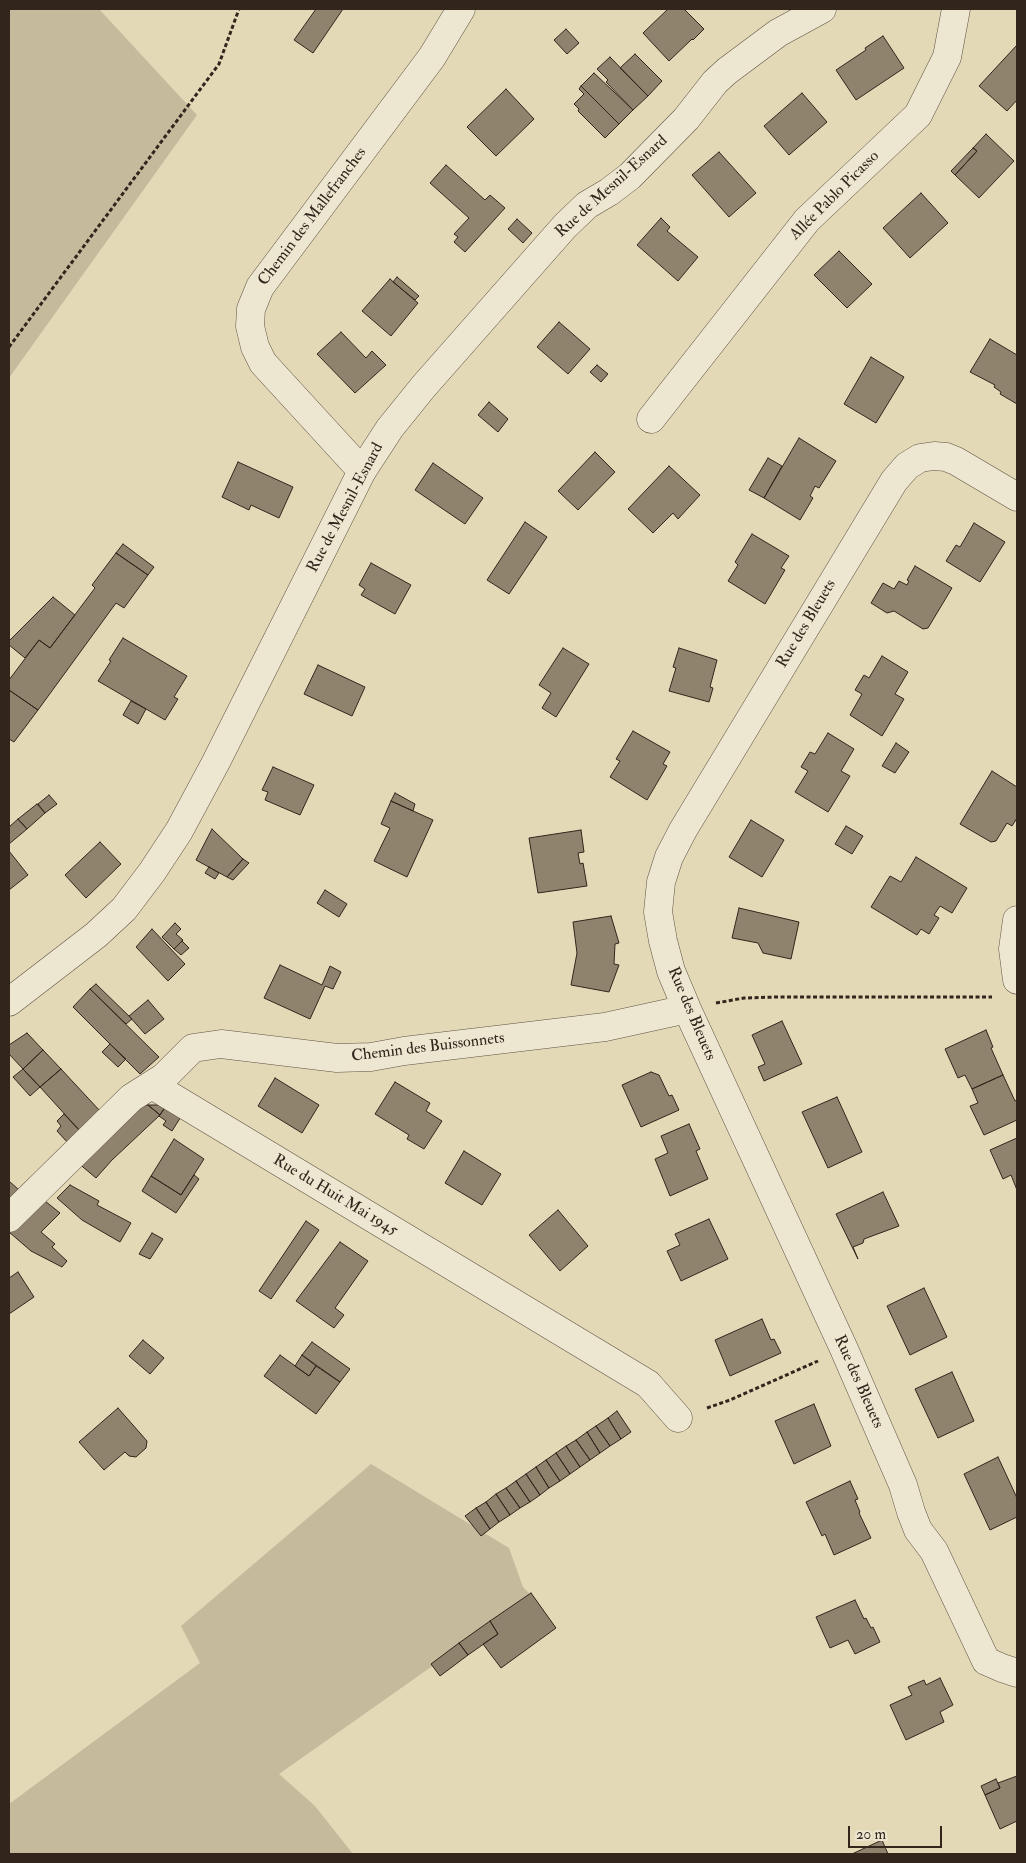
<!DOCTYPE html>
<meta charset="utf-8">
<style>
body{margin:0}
#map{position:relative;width:1026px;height:1863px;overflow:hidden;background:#e4d9b7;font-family:"IM FELL Double Pica",serif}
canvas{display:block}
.frame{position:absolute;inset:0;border:10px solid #32251c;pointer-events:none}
.scale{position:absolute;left:848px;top:1826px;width:94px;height:22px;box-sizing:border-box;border:2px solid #32251c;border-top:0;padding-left:6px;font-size:15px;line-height:18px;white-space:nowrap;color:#32251c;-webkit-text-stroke:4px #ede6d0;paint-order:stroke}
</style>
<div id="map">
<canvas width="1026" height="1863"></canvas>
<div class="frame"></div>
<div class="scale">20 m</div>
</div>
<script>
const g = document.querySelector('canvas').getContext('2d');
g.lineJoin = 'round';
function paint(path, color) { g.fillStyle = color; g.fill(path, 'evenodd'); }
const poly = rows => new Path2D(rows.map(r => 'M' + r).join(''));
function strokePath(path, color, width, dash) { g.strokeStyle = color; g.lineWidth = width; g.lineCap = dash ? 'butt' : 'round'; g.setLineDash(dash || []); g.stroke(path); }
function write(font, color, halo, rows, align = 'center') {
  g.font = font + ' "IM FELL Double Pica",serif'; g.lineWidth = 4; g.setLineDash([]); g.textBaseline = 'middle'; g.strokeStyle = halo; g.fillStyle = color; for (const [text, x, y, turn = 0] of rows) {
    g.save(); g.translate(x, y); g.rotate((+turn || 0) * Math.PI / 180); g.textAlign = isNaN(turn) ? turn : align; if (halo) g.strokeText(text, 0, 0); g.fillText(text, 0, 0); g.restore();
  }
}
const green = poly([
 [9,9,99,9,197,115,9,378],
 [371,1464,509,1548,523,1587,532,1596,279,1774,315,1806,353,1854,9,1854,9,1804,200,1663,181,1626]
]);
const building = poly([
 [316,9,343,9,313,53,294,40,316,9],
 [668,9,684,9,704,29,693,40,692,39,669,61,643,33,668,9],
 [566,29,579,43,567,54,554,40,566,29],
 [883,36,904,68,856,100,836,70,866,50,865,48,883,36],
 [1017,45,1017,100,1007,111,979,86,1017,45],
 [635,54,662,81,648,96,620,68,635,54],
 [610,57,648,96,633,110,606,82,608,80,597,69,610,57],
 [594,73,633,110,619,124,581,86,594,73],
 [581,86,619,124,605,138,578,111,579,109,574,104,584,94,579,89,581,86],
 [506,89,534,119,496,156,467,127,506,89],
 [802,93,827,122,789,155,764,126,802,93],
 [986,134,1014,161,979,198,955,175,977,151,973,148,986,134],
 [973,148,977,151,955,175,951,171,973,148],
 [719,152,756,193,729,217,692,175,719,152],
 [446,165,485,200,490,195,505,208,465,252,454,242,458,237,454,234,469,218,430,183,446,165],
 [921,193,948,223,910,258,883,228,921,193],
 [661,218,670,227,667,231,698,257,678,281,637,245,661,218],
 [517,219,532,233,523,243,508,229,517,219],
 [839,251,872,284,847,308,814,275,839,251],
 [397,277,419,296,415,300,393,282,397,277],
 [390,279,418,303,391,336,362,311,390,279],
 [559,322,590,349,568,374,537,347,559,322],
 [341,332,366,358,372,351,386,365,355,393,317,354,341,332],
 [990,339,1017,355,1017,404,1000,394,1001,392,994,387,995,385,970,372,990,339],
 [871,357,904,377,876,423,844,404,871,357],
 [597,365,608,374,601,382,590,372,597,365],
 [489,402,508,419,498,432,478,415,489,402],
 [799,438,836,461,819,488,815,486,810,496,813,498,800,520,764,498,799,438],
 [595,452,615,472,578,510,558,491,595,452],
 [768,458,782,466,764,498,749,490,768,458],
 [238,462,293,487,279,518,251,505,249,510,222,497,238,462],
 [433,463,483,498,465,524,415,490,433,463],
 [669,466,700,495,678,519,673,513,653,533,628,509,669,466],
 [525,522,547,537,509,594,487,580,525,522],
 [974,523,1005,542,980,582,946,561,956,545,960,547,974,523],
 [752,534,789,556,781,568,785,570,765,604,728,581,738,565,735,562,752,534],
 [123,544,154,567,148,575,116,553,123,544],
 [116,553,148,575,124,608,116,603,38,710,9,690,9,680,39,640,50,648,95,588,92,585,116,553],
 [371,563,411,585,395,614,361,595,365,589,359,585,371,563],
 [915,566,952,588,928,628,923,629,894,611,887,613,871,603,883,583,894,589,899,581,907,585,909,581,907,580,915,566],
 [53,597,75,615,50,648,39,640,25,658,9,645,9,641,53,597],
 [123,638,187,676,174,697,178,699,165,720,98,681,111,661,109,660,123,638],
 [563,648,589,664,556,717,542,708,551,693,539,685,563,648],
 [679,648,717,660,710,687,713,688,709,702,669,691,676,668,673,667,679,648],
 [882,656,908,672,895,694,904,699,882,736,850,715,862,694,855,690,864,675,869,678,882,656],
 [318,665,365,687,352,716,304,694,318,665],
 [9,690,38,710,14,742,9,739,9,690],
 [131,701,146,709,138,724,123,715,131,701],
 [633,731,670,752,663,764,667,766,647,800,610,777,620,761,616,759,633,731],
 [828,733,854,749,841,771,850,776,828,812,795,792,808,771,801,767,810,752,815,754,828,733],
 [896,743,909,752,895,773,882,766,896,743],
 [273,767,314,785,300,815,265,800,268,792,262,790,273,767],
 [992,771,1017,787,1017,818,1012,826,1007,823,996,841,991,842,960,824,992,771],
 [395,793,415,804,413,811,391,801,395,793],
 [49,795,57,804,45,813,38,804,49,795],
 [391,801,433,820,407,877,374,861,390,828,381,824,391,801],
 [37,804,45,813,27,829,18,819,37,804],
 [18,819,27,829,9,844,9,827,18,819],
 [751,820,784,840,762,877,729,857,751,820],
 [846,826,863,836,852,854,835,844,846,826],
 [212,829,243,859,227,877,196,860,212,829],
 [581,830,584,852,578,853,580,864,583,863,587,886,538,893,529,838,581,830],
 [100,842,121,864,86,898,65,875,100,842],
 [9,851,28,875,9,890,9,851],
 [916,857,967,888,952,913,940,906,934,915,939,918,929,934,921,929,917,935,871,907,890,876,901,882,916,857],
 [243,859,249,863,233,880,227,877,243,859],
 [209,867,219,873,215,879,205,873,209,867],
 [325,890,347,904,339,917,317,903,325,890],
 [739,908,799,922,791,959,763,953,758,943,732,938,739,908],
 [611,916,619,943,615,944,614,964,619,965,609,992,571,985,577,953,573,922,611,916],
 [175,923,181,929,176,934,183,940,174,949,162,937,175,923],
 [152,929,185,964,168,981,136,947,152,929],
 [182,941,189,948,181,955,174,949,182,941],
 [280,965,322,985,330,966,341,972,333,989,325,986,310,1019,264,998,280,965],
 [96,984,132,1019,126,1024,90,989,96,984],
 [90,989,159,1057,140,1074,73,1007,90,989],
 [148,1000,164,1019,145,1034,129,1016,148,1000],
 [782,1021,802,1064,764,1081,758,1067,765,1064,752,1035,782,1021],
 [986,1030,993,1047,991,1048,1003,1075,972,1089,965,1075,958,1078,945,1049,986,1030],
 [27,1033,43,1050,23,1069,9,1054,9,1045,27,1033],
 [110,1044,126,1059,118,1067,102,1052,110,1044],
 [43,1050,61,1069,40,1087,23,1069,43,1050],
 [23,1069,40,1087,30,1096,13,1077,23,1069],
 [61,1069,100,1111,80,1131,40,1087,61,1069],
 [651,1072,659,1075,669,1096,672,1095,679,1110,641,1127,622,1085,651,1072],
 [1003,1075,1015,1101,1017,1100,1017,1120,984,1135,970,1106,978,1103,972,1089,1003,1075],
 [275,1078,319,1105,302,1133,258,1106,275,1078],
 [395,1082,430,1103,426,1111,442,1121,424,1149,407,1139,409,1135,375,1114,395,1082],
 [837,1097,862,1152,828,1168,802,1112,837,1097],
 [141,1105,148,1105,160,1115,112,1160,96,1178,77,1162,141,1105],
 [148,1105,165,1105,166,1106,160,1115,148,1105],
 [166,1106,182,1115,172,1131,163,1125,166,1121,159,1116,166,1106],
 [64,1114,80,1131,68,1143,57,1131,61,1126,57,1121,64,1114],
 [689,1124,700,1149,696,1151,708,1179,670,1196,655,1159,668,1153,661,1136,689,1124],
 [1017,1138,1017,1190,1011,1175,1003,1179,990,1150,1017,1138],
 [174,1139,204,1159,181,1195,151,1176,174,1139],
 [464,1151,501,1174,482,1205,445,1183,464,1151],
 [194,1175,199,1179,176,1213,142,1191,151,1176,181,1195,194,1175],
 [9,1181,19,1190,9,1201,9,1181],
 [70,1185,99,1201,97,1205,131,1223,120,1242,82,1220,57,1198,70,1185],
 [883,1192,899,1226,864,1239,863,1243,853,1247,858,1259,836,1214,883,1192],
 [40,1197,60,1213,41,1232,55,1244,52,1247,67,1261,62,1267,31,1251,9,1232,9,1227,40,1197],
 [558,1210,588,1246,560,1271,529,1235,558,1210],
 [709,1219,728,1259,681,1281,667,1251,680,1245,675,1234,709,1219],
 [306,1221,319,1230,271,1299,259,1291,306,1221],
 [152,1233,163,1239,150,1259,139,1254,152,1233],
 [340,1242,368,1261,335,1308,344,1315,334,1328,296,1301,340,1242],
 [18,1272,34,1297,9,1314,9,1278,18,1272],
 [924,1288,947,1337,910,1355,887,1306,924,1288],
 [762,1319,771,1340,774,1339,781,1353,730,1376,715,1340,762,1319],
 [143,1340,164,1358,150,1374,129,1356,143,1340],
 [312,1342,350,1369,340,1382,302,1355,312,1342],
 [280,1355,309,1376,316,1366,340,1382,316,1414,264,1376,280,1355],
 [302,1355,316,1366,309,1376,295,1366,302,1355],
 [952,1372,974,1421,938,1438,915,1389,952,1372],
 [814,1404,831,1446,794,1464,775,1421,814,1404],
 [118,1408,147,1441,146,1448,136,1457,129,1456,125,1452,104,1470,79,1442,118,1408],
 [617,1411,631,1432,621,1439,608,1418,617,1411],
 [608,1418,621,1439,610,1446,596,1426,608,1418],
 [596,1426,610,1446,600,1453,587,1432,596,1426],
 [587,1432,600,1453,590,1460,576,1440,587,1432],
 [576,1440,590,1460,580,1467,566,1446,576,1440],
 [566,1446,580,1467,570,1474,556,1453,566,1446],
 [556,1453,570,1474,560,1481,546,1460,556,1453],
 [998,1457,1017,1498,1017,1517,990,1530,964,1474,998,1457],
 [546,1460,560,1481,549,1488,536,1467,546,1460],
 [536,1467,549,1488,540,1495,526,1474,536,1467],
 [526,1474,540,1495,530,1502,516,1481,526,1474],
 [516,1481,530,1502,520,1508,506,1488,516,1481],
 [850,1481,858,1499,855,1500,860,1512,859,1513,871,1538,834,1555,825,1534,822,1536,806,1502,850,1481],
 [506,1488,520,1508,510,1515,496,1494,506,1488],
 [496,1494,510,1515,499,1522,486,1502,496,1494],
 [486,1502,499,1522,490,1529,476,1508,486,1502],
 [476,1508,490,1529,481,1536,465,1516,476,1508],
 [531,1593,556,1628,501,1668,483,1644,498,1634,490,1621,531,1593],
 [855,1600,864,1619,866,1618,871,1628,873,1627,880,1642,855,1654,848,1640,830,1648,816,1617,855,1600],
 [490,1621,498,1634,468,1655,459,1643,490,1621],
 [459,1643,468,1655,440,1676,431,1664,459,1643],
 [940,1678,953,1705,940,1712,944,1722,906,1740,890,1705,912,1695,908,1687,924,1680,926,1685,940,1678],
 [1017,1776,1017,1821,1000,1829,985,1795,1000,1788,998,1783,1017,1776],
 [996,1779,1000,1788,985,1795,981,1786,996,1779],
 [882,1840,888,1854,852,1854,882,1840]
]);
const path = poly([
 [9,347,219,64,239,9],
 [716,1003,744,998,777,997,992,997],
 [707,1408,730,1400,818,1361]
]);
const minor = poly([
 [651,419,807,220,918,115,947,57,956,9],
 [362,471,263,363,255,347,250,326,251,309,260,287,432,57,461,9],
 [1017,497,956,461,946,457,934,456,920,458,907,466,894,481,683,830,669,857,661,882,658,912,663,941,671,971,687,1009,844,1349,903,1485,911,1512,918,1530,934,1551,986,1661,1002,1668,1017,1673],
 [1017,920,1013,949,1017,980],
 [152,1085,648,1384,678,1418],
 [9,1218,131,1098,164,1077,193,1048,221,1044,337,1058,371,1057,404,1051,605,1027,687,1009]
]);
const tertiary = poly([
 [9,1002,96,935,124,909,152,872,179,831,216,762,362,471,390,428,424,386,565,226,587,205,609,192,630,176,686,119,715,82,727,71,778,33,822,9]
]);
const streetNames = [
 ["Rue de Mesnil-Esnard",612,187,-42],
 ["Allée Pablo Picasso",835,196,-45],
 ["Chemin des Mallefranches",313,217,-53],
 ["Rue de Mesnil-Esnard",346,508,-62],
 ["Rue des Bleuets",807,624,-59],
 ["Rue des Bleuets",691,1014,67],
 ["Chemin des Buissonnets",428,1048,-7],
 ["Rue du Huit Mai 1945",335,1196,31],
 ["Rue des Bleuets",858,1382,66]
];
paint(green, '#c6ba9d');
paint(building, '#8f836d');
strokePath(building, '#32251c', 1);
strokePath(minor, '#5e5243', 29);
strokePath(tertiary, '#5e5243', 29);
strokePath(path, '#32251c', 3, [4, 2.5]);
strokePath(minor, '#ede6d0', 28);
strokePath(tertiary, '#ede6d0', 28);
write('16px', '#32251c', '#ede6d0', streetNames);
</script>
